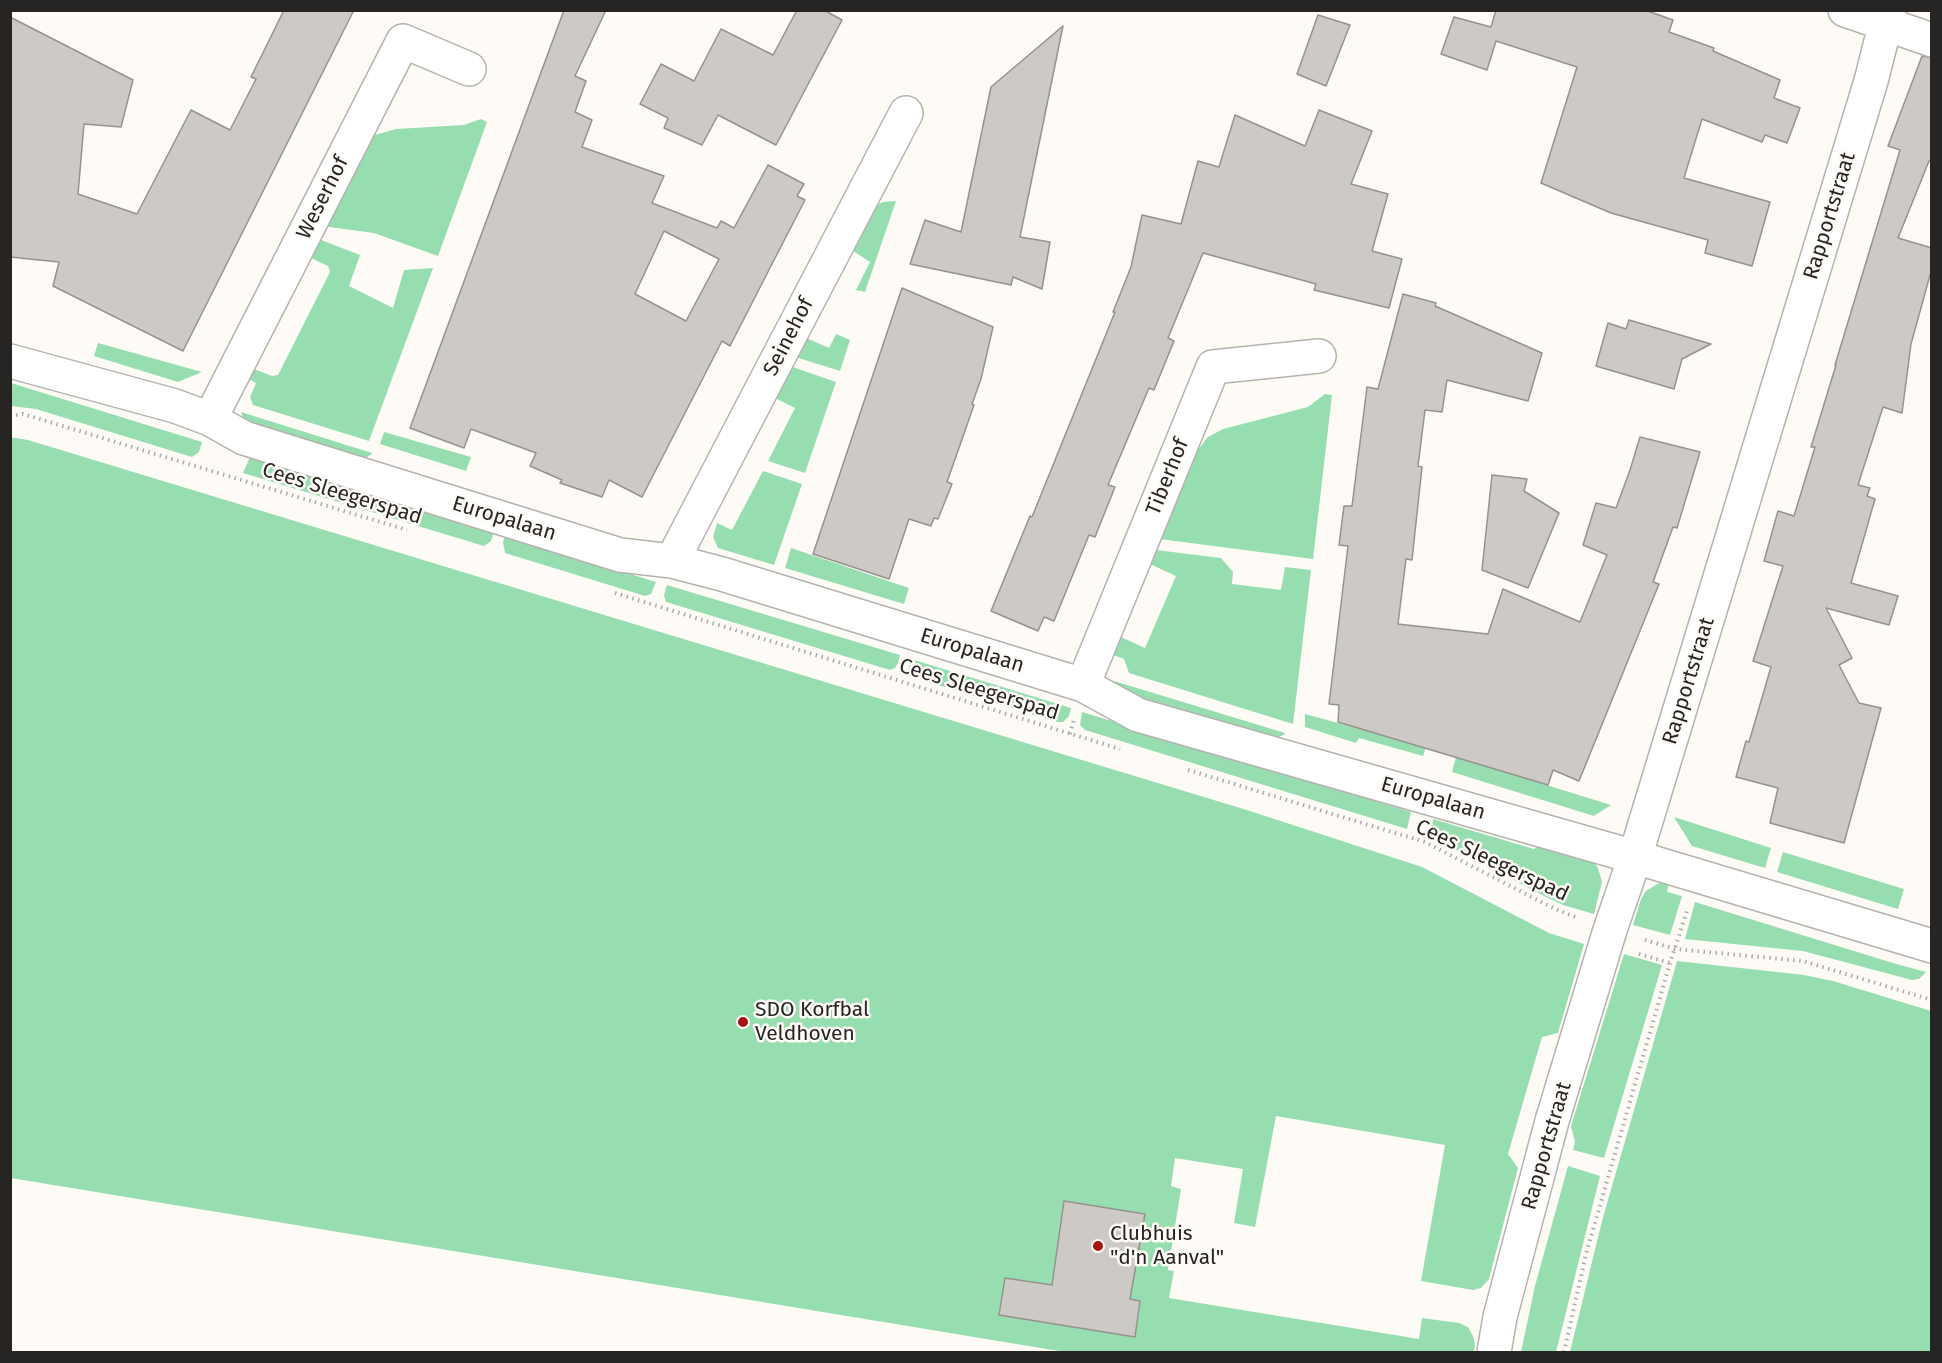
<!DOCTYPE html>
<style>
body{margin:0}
#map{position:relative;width:1942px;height:1363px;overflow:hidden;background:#fefbf7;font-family:"Fira Sans",sans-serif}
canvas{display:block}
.frame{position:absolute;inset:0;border:12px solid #272524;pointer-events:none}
</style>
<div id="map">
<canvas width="1942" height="1363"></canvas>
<div class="frame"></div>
</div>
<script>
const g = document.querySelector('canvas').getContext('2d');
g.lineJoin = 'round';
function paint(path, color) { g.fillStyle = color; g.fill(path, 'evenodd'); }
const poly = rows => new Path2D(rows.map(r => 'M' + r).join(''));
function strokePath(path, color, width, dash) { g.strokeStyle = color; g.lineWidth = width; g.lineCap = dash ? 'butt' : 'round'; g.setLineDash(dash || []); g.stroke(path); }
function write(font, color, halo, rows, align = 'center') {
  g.font = font + ' "Fira Sans",sans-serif'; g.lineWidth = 5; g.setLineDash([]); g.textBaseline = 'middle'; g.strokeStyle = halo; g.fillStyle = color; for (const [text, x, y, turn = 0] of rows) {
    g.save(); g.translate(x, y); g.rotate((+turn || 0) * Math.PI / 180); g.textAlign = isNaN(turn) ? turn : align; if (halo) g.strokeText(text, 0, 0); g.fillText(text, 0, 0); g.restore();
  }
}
const green = poly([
 [481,119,487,122,438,256,374,233,322,226,370,139,375,135,396,129,464,125],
 [896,201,865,292,856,290,870,262,847,247,871,208,883,202],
 [316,238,360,255,349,286,393,308,404,270,433,268,369,441,253,405,250,397,256,383,247,378,254,369,272,376,278,375,330,272,328,266,309,257],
 [836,334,850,340,840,371,792,356,802,336,829,348],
 [98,343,202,372,178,382,94,356],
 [787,365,836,382,805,473,768,461,795,408,771,396],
 [11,383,202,442,199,452,192,457,36,409,11,406],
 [1325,394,1332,395,1313,559,1160,539,1194,455,1208,437,1223,429,1308,407],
 [241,412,372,453,372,454,362,460,261,432,244,420],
 [384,432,471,457,466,471,380,444],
 [10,437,28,440,1250,811,1422,867,1549,933,1584,944,1558,1033,1542,1037,1508,1154,1518,1168,1489,1279,1481,1288,1473,1290,1421,1281,1445,1145,1276,1116,1255,1227,1234,1223,1243,1169,1175,1158,1171,1186,1181,1189,1168,1270,1174,1271,1169,1298,1419,1339,1422,1318,1459,1323,1468,1327,1473,1336,1475,1344,1474,1352,1065,1352,11,1178],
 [250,457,494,532,491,541,484,546,243,473],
 [763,471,802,484,774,565,718,548,713,537,717,523,732,530],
 [505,535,656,582,651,594,645,596,505,553,503,542],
 [791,548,909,588,904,604,785,568],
 [1156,550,1221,558,1233,572,1232,584,1281,590,1285,567,1311,570,1293,724,1129,673,1124,659,1113,655,1121,637,1145,648,1176,576,1150,564],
 [667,585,900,655,898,663,895,668,890,670,666,602,664,595],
 [911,659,1071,708,1069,716,1063,722,1056,722,913,677,909,669],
 [1114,681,1285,733,1285,734,1273,740,1133,699],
 [1082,712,1411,812,1407,829,1085,730,1080,725],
 [1305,714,1426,747,1423,756,1359,738,1356,743,1305,727],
 [1456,757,1611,805,1594,816,1452,772],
 [1674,817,1771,848,1765,868,1692,846],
 [1433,819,1534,849,1546,842,1593,861,1598,868,1602,882,1594,914,1563,905,1542,895,1434,838,1431,833],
 [1783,852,1904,889,1898,909,1777,872],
 [1669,881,1667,892,1682,896,1670,935,1633,925,1641,899,1646,891,1661,882],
 [1695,902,1893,963,1926,972,1919,979,1912,980,1803,951,1685,939],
 [1624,954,1662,965,1604,1158,1573,1150,1575,1142,1571,1126],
 [1677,961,1804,975,1833,981,1931,1011,1931,1352,1570,1352,1602,1221],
 [1568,1166,1600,1176,1556,1352,1521,1352,1535,1286]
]);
const building = poly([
 [284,10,354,10,183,351,53,286,59,262,10,257,10,17,133,80,121,127,84,124,78,194,137,214,191,110,230,130,256,79,251,77,284,10],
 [564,10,606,10,575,76,586,81,575,112,592,120,582,147,664,176,652,203,717,228,721,221,734,228,768,165,804,184,797,196,805,200,772,264,730,346,722,341,642,497,609,480,602,497,560,483,562,480,530,466,536,453,471,429,464,448,410,428,564,10],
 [664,231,719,259,686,321,635,294,664,231],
 [797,10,824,10,842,20,776,145,718,115,702,145,664,128,668,118,640,104,661,64,694,81,721,29,773,55,797,10],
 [1496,10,1645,10,1673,20,1669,32,1714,48,1713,51,1780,80,1774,98,1800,108,1787,143,1765,135,1762,142,1702,119,1684,178,1770,202,1752,266,1705,253,1708,240,1611,213,1541,183,1577,67,1496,41,1487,70,1441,54,1454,17,1491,27,1496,10],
 [1318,15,1350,25,1326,86,1297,74,1318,15],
 [1063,26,1020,237,1050,242,1042,289,1013,277,1011,285,910,264,925,220,961,232,991,87,1063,26],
 [1922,56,1932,58,1932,162,1929,161,1898,238,1932,248,1932,268,1911,344,1902,413,1883,407,1858,485,1870,488,1867,496,1875,499,1851,583,1898,596,1889,625,1826,608,1852,658,1839,665,1859,703,1881,708,1844,843,1770,823,1778,788,1736,777,1746,741,1749,742,1771,667,1753,661,1783,566,1764,561,1778,511,1794,516,1815,447,1811,447,1836,365,1835,365,1900,150,1888,146,1922,56],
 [1319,110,1372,131,1351,184,1388,194,1372,251,1402,259,1389,308,1314,290,1316,284,1203,253,1168,338,1174,341,1154,390,1149,388,1108,485,1115,487,1095,537,1089,535,1054,621,1044,617,1038,631,991,611,1030,516,1032,517,1115,312,1113,312,1131,267,1142,215,1181,224,1198,161,1219,167,1235,115,1305,146,1319,110],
 [902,288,993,327,981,379,972,404,974,405,947,482,952,484,938,519,934,518,931,526,909,519,889,579,813,554,902,288],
 [1403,294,1436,303,1435,306,1542,353,1528,401,1447,380,1442,412,1425,410,1418,466,1422,467,1412,560,1406,559,1398,624,1488,634,1503,589,1580,622,1607,555,1583,545,1596,503,1616,508,1630,470,1640,437,1700,452,1677,528,1673,527,1653,582,1659,584,1579,781,1553,770,1548,785,1338,722,1339,705,1329,704,1348,546,1339,545,1344,506,1352,506,1367,387,1378,389,1403,294],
 [1629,320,1711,344,1682,359,1674,389,1596,366,1608,323,1626,329,1629,320],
 [1492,475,1527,479,1524,491,1559,513,1528,588,1482,570,1492,475],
 [1064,1201,1145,1214,1130,1299,1140,1301,1135,1337,999,1315,1005,1278,1052,1285,1064,1201]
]);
const path = poly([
 [10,416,23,414,407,530],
 [615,593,1120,749],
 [1070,734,1074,720],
 [1188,770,1425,842,1555,909,1578,918],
 [1645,940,1675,949,1803,961,1932,1000],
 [1639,954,1670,963],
 [1564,1352,1586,1254,1670,963,1688,908]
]);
const street = poly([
 [1845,10,1932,40],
 [10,361,175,406,210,419,244,438,620,555,672,561,722,574,1083,685,1138,715,1635,857,1932,946],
 [210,419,403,41,469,69],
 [672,561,906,113],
 [1083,685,1213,367,1319,356],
 [1494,1352,1500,1317,1552,1121,1610,930,1635,857,1871,81,1889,10]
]);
const markers = [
 [743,1022,6,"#a71215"],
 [1098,1246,6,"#a71215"]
];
const streetNames = [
 ["Weserhof",323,198,-63],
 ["Rapportstraat",1830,216,-73],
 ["Seinehof",789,337,-63],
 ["Tiberhof",1168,477,-68],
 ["Cees Sleegerspad",342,494,17],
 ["Europalaan",504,519,17],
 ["Europalaan",972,651,17],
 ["Rapportstraat",1689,681,-73],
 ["Cees Sleegerspad",979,690,17],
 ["Europalaan",1433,799,16],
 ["Cees Sleegerspad",1492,861,25],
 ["Rapportstraat",1547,1146,-74]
];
const poiNames = [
 ["SDO Korfbal",755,1010],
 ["Veldhoven",755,1034],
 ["Clubhuis",1110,1234],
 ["\"d'n Aanval\"",1110,1258]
];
paint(green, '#96deb0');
paint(building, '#cdcac6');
strokePath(building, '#95928f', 1.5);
strokePath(street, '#b6b3af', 36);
strokePath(path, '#adaba8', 4, [1.5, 4.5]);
strokePath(street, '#fff', 33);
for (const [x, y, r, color] of markers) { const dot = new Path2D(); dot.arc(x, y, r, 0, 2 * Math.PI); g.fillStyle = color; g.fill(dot); strokePath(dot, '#fefbf7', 2); }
write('21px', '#272524', '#fefbf7', streetNames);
write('21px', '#272524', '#fefbf7', poiNames, 'left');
</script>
